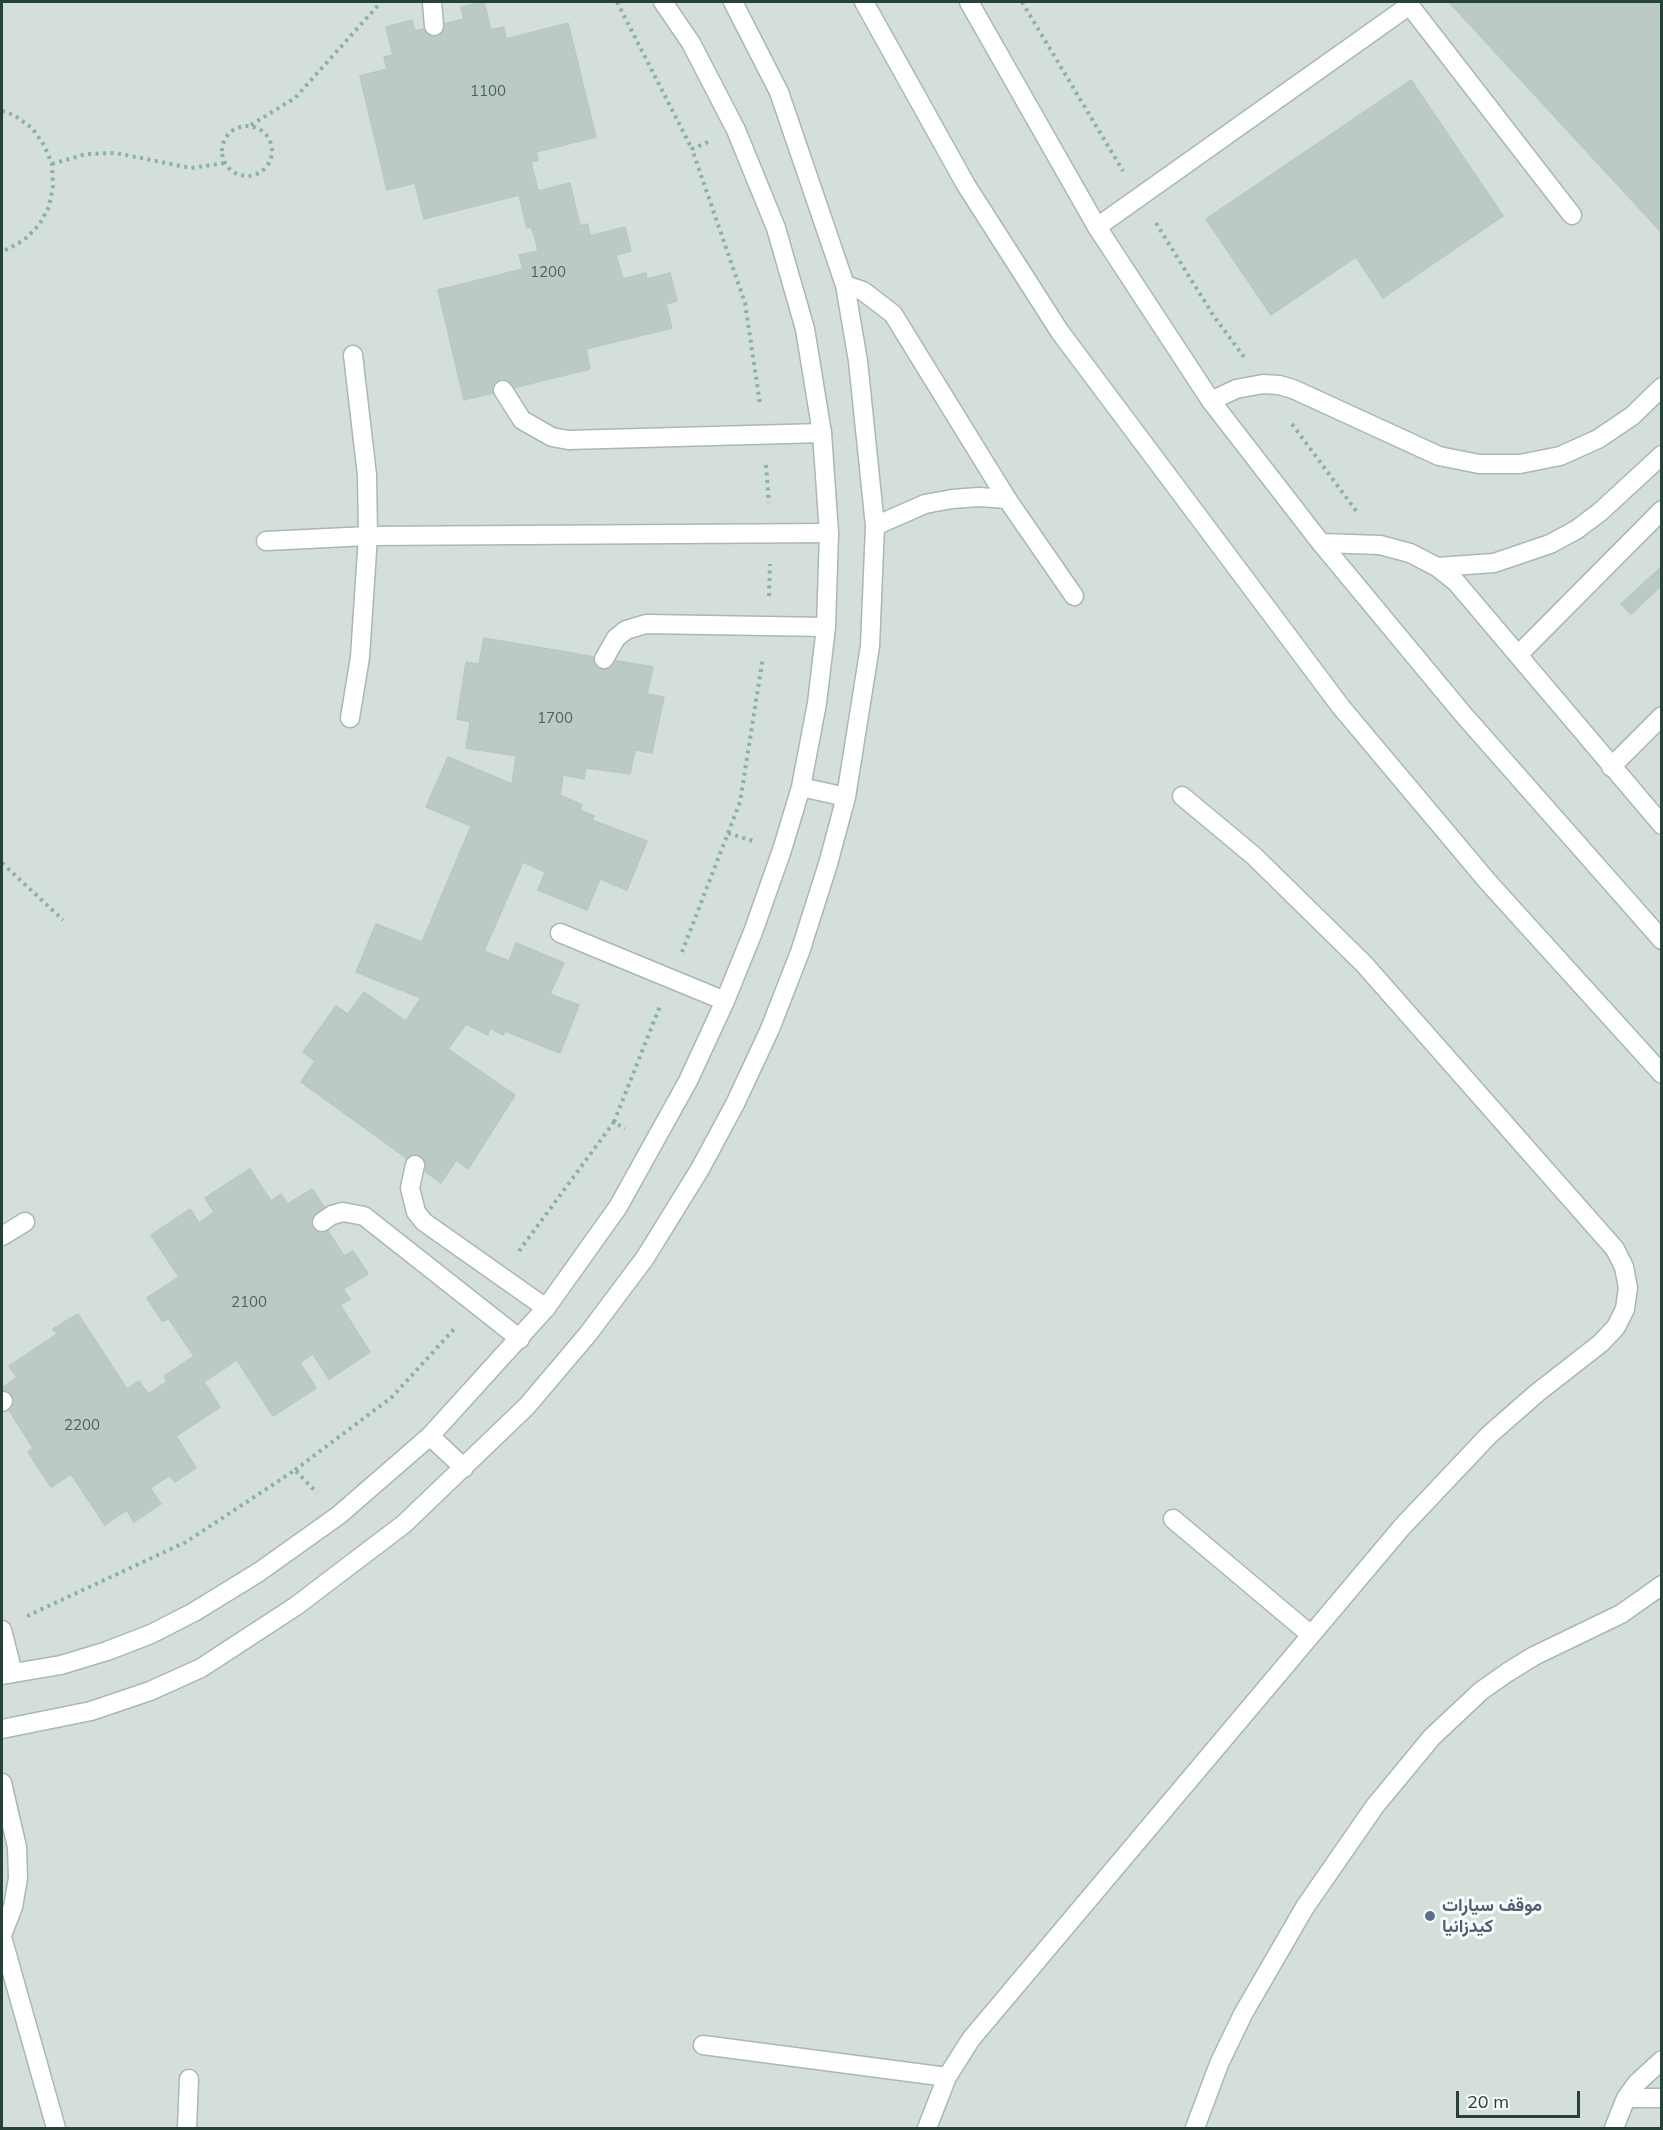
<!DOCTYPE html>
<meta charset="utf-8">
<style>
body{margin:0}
#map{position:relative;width:1663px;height:2130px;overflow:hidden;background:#e6efeb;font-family:Mulish,sans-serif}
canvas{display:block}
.frame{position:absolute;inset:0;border:3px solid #24423a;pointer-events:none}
.scale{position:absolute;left:1456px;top:2091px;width:124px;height:27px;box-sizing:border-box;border:3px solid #24423a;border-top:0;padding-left:8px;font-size:18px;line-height:21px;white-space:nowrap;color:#24423a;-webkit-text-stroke:4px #f7fbf9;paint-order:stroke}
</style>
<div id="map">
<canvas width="1663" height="2130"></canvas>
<div class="frame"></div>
<div class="scale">20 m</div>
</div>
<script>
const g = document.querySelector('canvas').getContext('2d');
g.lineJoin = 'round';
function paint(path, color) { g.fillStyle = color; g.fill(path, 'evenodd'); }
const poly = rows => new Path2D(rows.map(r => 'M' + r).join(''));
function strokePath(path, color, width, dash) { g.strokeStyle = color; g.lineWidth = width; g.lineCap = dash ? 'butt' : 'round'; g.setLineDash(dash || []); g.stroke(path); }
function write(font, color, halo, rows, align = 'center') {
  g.font = font + ' Mulish,Vazirmatn,sans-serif'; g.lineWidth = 6; g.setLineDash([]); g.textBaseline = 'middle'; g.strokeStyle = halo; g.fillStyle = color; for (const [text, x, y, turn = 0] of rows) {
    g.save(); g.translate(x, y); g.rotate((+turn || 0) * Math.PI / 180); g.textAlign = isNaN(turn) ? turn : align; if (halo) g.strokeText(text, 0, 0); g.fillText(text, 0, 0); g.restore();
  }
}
const built = poly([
 [2,2,1661,2,1661,2128,2,2128]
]);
const building = poly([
 [484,2,491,30,504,27,506,39,568,23,596,137,536,152,538,160,531,162,538,191,570,183,580,226,588,224,590,236,625,227,631,251,616,255,623,279,646,273,647,279,670,273,677,301,666,304,672,328,586,349,590,369,464,400,438,290,523,269,519,255,538,251,535,238,531,227,527,228,519,195,424,219,415,183,387,190,360,76,387,69,384,57,393,55,386,27,412,20,415,31,464,19,461,7,484,2],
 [1449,2,1662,2,1662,233,1449,2],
 [1411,80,1503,216,1383,298,1356,257,1271,315,1206,219,1411,80],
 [1661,567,1662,585,1631,614,1621,604,1661,567],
 [484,638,653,667,647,694,664,697,652,753,635,750,630,774,586,768,584,779,563,775,560,795,582,805,580,810,594,816,592,820,647,841,627,890,600,879,587,910,538,890,545,872,523,862,484,951,509,961,516,943,564,963,550,994,579,1005,560,1053,505,1031,503,1035,490,1028,488,1035,466,1024,448,1049,515,1095,468,1169,456,1160,441,1183,301,1082,315,1061,303,1052,336,1006,348,1014,364,992,406,1021,421,998,356,972,376,924,422,942,471,826,426,807,448,757,512,784,516,756,466,748,470,722,457,719,466,662,479,664,484,638],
 [250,1169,271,1201,281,1194,288,1204,312,1189,327,1211,322,1222,344,1256,353,1251,368,1274,343,1289,350,1299,340,1305,370,1352,329,1379,313,1354,300,1363,316,1388,273,1416,237,1360,204,1382,220,1407,176,1436,196,1468,175,1482,170,1475,150,1488,161,1504,134,1522,127,1510,105,1525,71,1474,51,1487,28,1452,33,1448,2,1399,2,1388,17,1377,9,1366,57,1334,53,1329,78,1314,127,1389,139,1381,148,1394,167,1382,164,1376,194,1356,169,1319,162,1321,147,1298,179,1277,151,1235,190,1209,199,1223,214,1212,205,1198,250,1169]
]);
const path = poly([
 [617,2,692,149],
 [1022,2,1123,171],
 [2,111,14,115,32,128,44,145,52,164,53,186,49,207,39,225,24,240,2,252],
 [251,125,295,98,381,2],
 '222 151a25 25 0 1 1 50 0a25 25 0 1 1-50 0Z',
 [708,142,692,149,745,303,760,404],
 [52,164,86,154,116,153,191,168,225,163],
 [1156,223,1213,315,1244,357],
 [1292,424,1357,512],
 [766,465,769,503],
 [769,596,770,564],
 [728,833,753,841],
 [2,863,63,920],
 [682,952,740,802,763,657],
 [614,1122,660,1006],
 [519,1251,614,1122,625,1129],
 [295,1470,392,1397,455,1328],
 [27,1616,186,1542,295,1470,317,1493]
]);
const lane = poly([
 [432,2,434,26],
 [1407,2,1572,215],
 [1097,227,1410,5],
 [845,285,863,291,893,314,1007,499,1074,596],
 [503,390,522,420,552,437,568,440,822,433],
 [1211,401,1236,389,1263,384,1279,385,1293,389,1439,456,1479,464,1520,464,1560,456,1598,439,1632,416,1662,387],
 [266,541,368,536,829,533],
 [1321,543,1380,545,1410,553,1437,567,1456,582,1662,825],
 [1437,567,1494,563,1550,544,1576,530,1600,512,1662,455],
 [1518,655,1662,510],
 [604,659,616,638,626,630,646,624,826,627],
 [350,718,360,657,368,536,367,475,353,355],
 [1611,767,1662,716],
 [560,933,725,1001],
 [415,1165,410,1188,416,1212,424,1222,546,1308],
 [322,1222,332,1215,343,1212,364,1216,520,1339],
 [2,1236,25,1222],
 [2,1402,3,1401],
 [1173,1519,1311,1635],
 [2,1630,13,1673],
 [703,2045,947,2077],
 [1626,2098,1662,2098],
 [187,2128,189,2079],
 [927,2128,947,2077,971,2039,1402,1527,1489,1435,1537,1393,1601,1343,1616,1327,1625,1309,1628,1288,1624,1267,1615,1249,1364,964,1254,856,1182,796],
 [1195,2128,1219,2064,1243,2014,1305,1907,1375,1806,1432,1737,1481,1691,1508,1672,1534,1656,1621,1614,1662,1585],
 [1614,2128,1626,2098,1637,2083,1662,2060]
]);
const street = poly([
 [875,526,925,504,952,499,979,497,1007,499],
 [801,787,846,797],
 [430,1436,464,1468],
 [2,1675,61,1665,107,1651,151,1634,194,1612,259,1572,339,1515,430,1436,546,1308,618,1207,688,1081,725,1001,753,932,782,850,801,787,817,703,826,627,829,533,822,433,805,329,776,228,736,130,691,43,663,2],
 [2,1729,91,1711,150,1691,201,1668,296,1606,404,1524,527,1406,588,1334,645,1258,700,1169,735,1104,770,1029,800,952,828,864,846,797,870,646,875,526,858,361,845,285,779,92,733,2],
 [2,1783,17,1847,18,1878,13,1907,2,1935],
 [2,1937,56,2128]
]);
const secondary = poly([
 [864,2,966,185,1060,332,1341,707,1488,882,1662,1074],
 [969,2,1097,227,1211,401,1321,543,1462,713,1662,940]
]);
const markers = [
 [1430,1916,6,"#5c6f8a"]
];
const numberNames = [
 ["1100",488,91],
 ["1200",548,272],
 ["1700",555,718],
 ["2100",249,1302],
 ["2200",82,1425]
];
const serviceNames = [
 ["موقف سيارات",1442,1906],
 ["كيدزانيا",1442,1927]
];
paint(built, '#d4dfda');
paint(building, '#bbcac4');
strokePath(building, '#b8c9c2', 1.5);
strokePath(lane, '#a8b8b2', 21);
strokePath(street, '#a8b8b2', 21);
strokePath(secondary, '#a4bbb3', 21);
strokePath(path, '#86b3a5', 4, [3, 4.5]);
strokePath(lane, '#fff', 18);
strokePath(street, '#fff', 18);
strokePath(secondary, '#fff', 18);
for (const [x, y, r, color] of markers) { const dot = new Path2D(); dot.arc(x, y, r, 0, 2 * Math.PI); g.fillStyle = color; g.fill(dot); strokePath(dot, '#f7fbf9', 2); }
write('15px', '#4a645c', null, numberNames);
write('bold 18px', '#4e5e75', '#f7fbf9', serviceNames, 'left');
</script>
